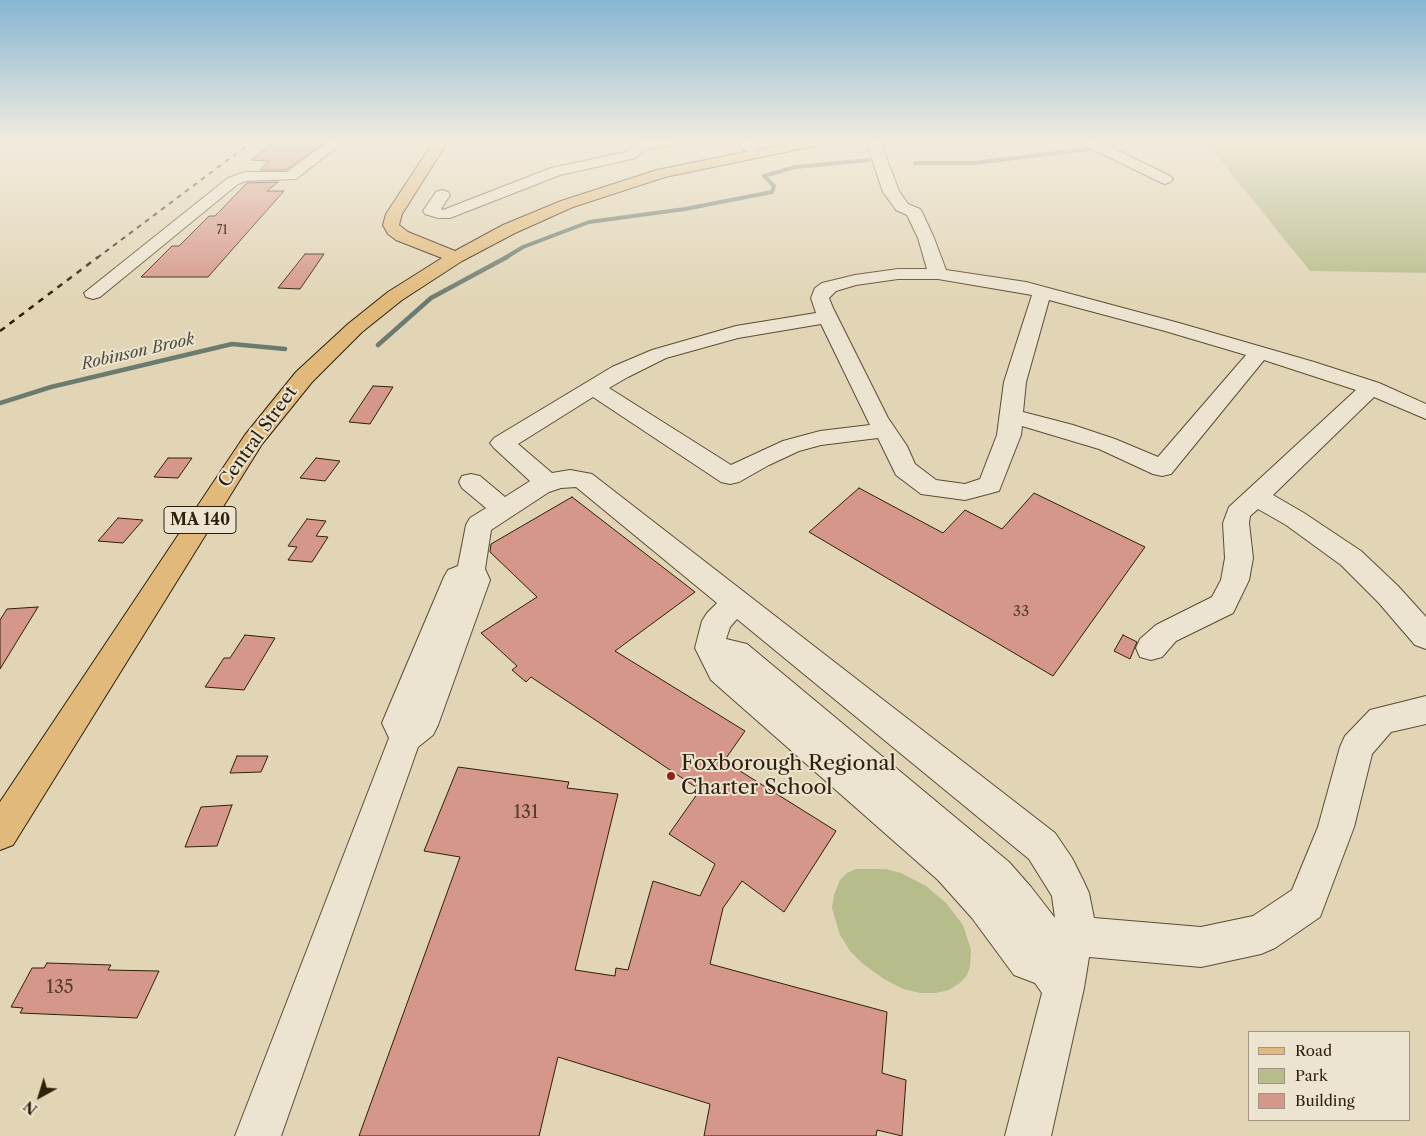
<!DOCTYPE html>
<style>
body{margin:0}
#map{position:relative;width:1426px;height:1136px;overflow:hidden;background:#e2d5b6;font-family:"Libre Caslon Text",serif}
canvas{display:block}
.legend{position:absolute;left:1248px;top:1031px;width:162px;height:90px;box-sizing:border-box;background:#ece4d0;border:1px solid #a09581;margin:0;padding:6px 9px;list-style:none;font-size:15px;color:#2e1f0a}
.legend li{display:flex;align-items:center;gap:10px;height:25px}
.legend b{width:25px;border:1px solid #a09581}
.north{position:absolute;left:15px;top:1071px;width:50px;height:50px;-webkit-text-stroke:4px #ece4d0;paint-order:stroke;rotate:219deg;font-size:14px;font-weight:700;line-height:20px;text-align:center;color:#2e1f0a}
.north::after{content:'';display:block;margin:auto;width:18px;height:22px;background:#2e1f0a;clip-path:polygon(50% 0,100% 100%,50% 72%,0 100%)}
</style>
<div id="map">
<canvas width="1426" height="1136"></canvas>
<ul class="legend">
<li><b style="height:6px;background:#e1ba7b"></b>Road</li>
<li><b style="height:14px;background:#b7bc8b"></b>Park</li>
<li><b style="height:14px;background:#d59789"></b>Building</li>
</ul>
<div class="north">N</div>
</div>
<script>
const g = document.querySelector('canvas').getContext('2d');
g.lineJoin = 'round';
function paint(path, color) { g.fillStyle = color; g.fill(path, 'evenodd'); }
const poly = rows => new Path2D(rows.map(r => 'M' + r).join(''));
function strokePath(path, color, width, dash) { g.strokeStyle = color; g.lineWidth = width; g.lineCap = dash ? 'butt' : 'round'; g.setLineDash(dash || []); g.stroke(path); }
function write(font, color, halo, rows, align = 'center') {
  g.font = font + ' "Libre Caslon Text",serif'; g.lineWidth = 4; g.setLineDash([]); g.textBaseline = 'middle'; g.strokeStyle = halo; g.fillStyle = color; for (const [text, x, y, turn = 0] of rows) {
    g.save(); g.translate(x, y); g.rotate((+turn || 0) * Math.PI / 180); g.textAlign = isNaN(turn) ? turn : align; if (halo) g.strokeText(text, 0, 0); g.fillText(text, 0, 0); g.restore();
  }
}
const green = poly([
 [1205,141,1426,141,1426,273,1310,271],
 [856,869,886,869,901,873,926,886,946,903,963,925,971,950,970,967,967,975,960,983,949,990,936,993,920,993,903,989,884,979,863,964,850,951,840,935,832,908,834,895,840,880,847,873]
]);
const streamFar1 = poly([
 [1114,145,1130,141],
 [915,163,974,163,1089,149],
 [505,258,523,247,589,222,685,209,772,192,774,186,764,176,795,167,869,160]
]);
const stream = poly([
 [378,345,431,298,507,257],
 [0,403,51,387,232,344,285,349]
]);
const building = poly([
 [276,141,281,141,324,143,286,170,260,170,269,161,251,160,276,141],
 [278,182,267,191,284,191,208,277,141,277,172,246,179,246,209,216,215,216,247,183,278,182],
 [305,254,324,254,300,289,278,288,305,254],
 [373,386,393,387,370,424,349,422,373,386],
 [168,458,192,458,178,478,154,477,168,458],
 [316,458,340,461,325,481,300,478,316,458],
 [859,488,943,533,965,510,1002,529,1034,493,1145,547,1053,676,809,532,859,488],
 [572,497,695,592,615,651,745,731,724,761,836,831,784,912,742,881,723,908,710,964,887,1012,882,1073,906,1080,902,1136,877,1130,876,1136,704,1136,710,1104,558,1057,539,1136,359,1136,460,857,424,851,458,767,569,782,567,788,618,794,575,970,615,976,616,968,628,970,653,881,700,896,715,864,669,834,700,790,531,677,526,682,512,670,517,666,481,633,537,597,490,552,491,544,572,497],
 [118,518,143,520,123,543,98,541,118,518],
 [307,519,326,521,316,536,328,537,312,562,288,560,297,547,288,546,307,519],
 [38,607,0,669,0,620,7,609,38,607],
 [245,635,275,638,244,690,205,687,224,658,230,658,245,635],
 [1123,635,1137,642,1130,659,1114,651,1123,635],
 [237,756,268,756,261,772,230,773,237,756],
 [232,805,217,846,185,847,201,807,232,805],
 [47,963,111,965,108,970,159,971,137,1018,20,1013,23,1008,11,1007,32,968,44,968,47,963]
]);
const minor = poly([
 [329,141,345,141,296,179,246,181,238,184,100,297,93,299,86,297,84,293,228,178,245,172,287,172,329,141],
 [634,141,679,141,677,144,644,150,636,158,560,175,450,218,438,218,425,214,423,211,436,192,442,190,448,192,450,195,441,209,443,210,551,168,626,152,631,149,634,141],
 [735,141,751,141,765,153,763,156,753,156,735,141],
 [866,141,880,141,899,191,908,204,920,209,922,212,934,238,946,270,1026,282,1179,323,1314,362,1379,383,1426,404,1426,419,1374,397,1273,495,1304,513,1361,551,1398,586,1426,617,1426,649,1415,645,1378,602,1341,565,1286,525,1258,509,1250,516,1249,523,1253,558,1249,580,1233,613,1176,641,1162,657,1151,660,1140,657,1136,648,1140,639,1156,625,1212,597,1221,580,1225,558,1223,523,1229,507,1356,390,1264,360,1171,474,1162,476,1153,474,1099,449,1022,426,1021,435,999,491,965,500,921,494,896,475,878,438,821,445,799,451,769,465,739,482,730,484,721,482,593,397,518,444,552,473,570,470,592,474,1055,833,1072,858,1083,880,1089,893,1094,918,1201,927,1253,916,1292,890,1318,827,1340,747,1345,736,1370,710,1426,696,1426,724,1391,732,1372,754,1354,827,1320,917,1275,948,1261,954,1201,967,1089,957,1084,988,1051,1136,1005,1136,1042,993,1035,983,1014,975,972,918,938,880,711,680,695,648,702,621,707,613,717,603,576,487,561,488,549,492,491,530,485,569,490,580,438,725,433,735,418,747,281,1136,235,1136,389,738,382,723,444,577,448,570,458,566,466,525,470,518,486,508,462,488,459,482,462,476,471,474,480,476,505,497,530,481,494,448,490,443,494,438,612,367,652,350,736,326,816,313,811,298,815,288,822,283,855,275,898,269,927,269,918,238,907,215,896,210,883,192,866,141],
 [898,279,938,279,1032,295,1004,382,997,435,980,479,965,484,936,480,915,464,907,446,888,418,833,308,829,298,836,291,856,285,898,279],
 [1049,300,1165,331,1246,355,1158,457,1115,439,1073,425,1023,412,1026,382,1049,300],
 [821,324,870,425,820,431,783,441,731,465,609,388,628,377,666,358,738,338,821,324],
 [737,619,1029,859,1052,896,1055,918,1031,887,1009,862,747,644,726,639,730,627,737,619],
 [1080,141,1098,141,1170,176,1173,179,1170,182,1165,184,1160,182,1082,144,1080,141]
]);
const major = poly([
 [434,141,448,141,402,214,399,225,408,232,455,251,503,225,561,201,657,170,799,141,826,141,819,145,665,177,573,207,515,233,462,261,402,300,362,332,312,382,262,444,13,845,0,850,0,802,245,435,296,372,348,324,388,292,442,258,396,240,388,234,383,225,386,214,434,141]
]);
const railFar1 = poly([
 [97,258,253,141]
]);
const rail = poly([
 [0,331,98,257]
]);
const markers = [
 [671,776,5,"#8f2418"]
];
const farNumbernames = [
 ["71",222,231]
];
const numberNames = [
 ["33",1021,612]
];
const farWaternames = [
 ["Robinson Brook",138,352,-13]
];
const shields = [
 [200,520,72]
];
const shieldNames = [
 ["MA 140",200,520]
];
const streetNames = [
 ["Central Street",258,437,-54]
];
const nearNumbernames = [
 ["131",526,813],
 ["135",60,988]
];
const nearPoinames = [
 ["Foxborough Regional",681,764],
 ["Charter School",681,788]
];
paint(green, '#b7bc8b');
strokePath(streamFar1, '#6c7b70', 4);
strokePath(stream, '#6c7b70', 4.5);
paint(building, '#d59789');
strokePath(building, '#2e1f0a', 1);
strokePath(minor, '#5b4c35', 2);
strokePath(major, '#2e1f0a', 2);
paint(minor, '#ece4d0');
paint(major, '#e1ba7b');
strokePath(railFar1, '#2e1f0a', 2, [5, 5]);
strokePath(rail, '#2e1f0a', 2.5, [6, 6]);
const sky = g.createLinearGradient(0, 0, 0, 300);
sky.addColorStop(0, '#87b6d3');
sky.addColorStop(0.47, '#f2ecde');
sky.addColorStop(1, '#f2ecde00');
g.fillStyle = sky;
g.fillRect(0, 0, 1426, 300);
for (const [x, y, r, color] of markers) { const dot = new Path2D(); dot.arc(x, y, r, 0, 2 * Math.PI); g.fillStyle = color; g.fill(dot); strokePath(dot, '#ece4d0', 2); }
write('12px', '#583d2a', null, farNumbernames);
write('15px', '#583d2a', null, numberNames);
write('italic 16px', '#4d4d3d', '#ece4d0', farWaternames);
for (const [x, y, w] of shields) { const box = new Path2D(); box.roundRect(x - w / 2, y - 13.5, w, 27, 4); g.fillStyle = '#ece4d0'; g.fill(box); strokePath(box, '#2e1f0a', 1); }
write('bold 16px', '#2e1f0a', null, shieldNames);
write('18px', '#2e1f0a', '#ece4d0', streetNames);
write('18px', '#583d2a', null, nearNumbernames);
write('21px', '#2e1f0a', '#ece4d0', nearPoinames, 'left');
</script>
